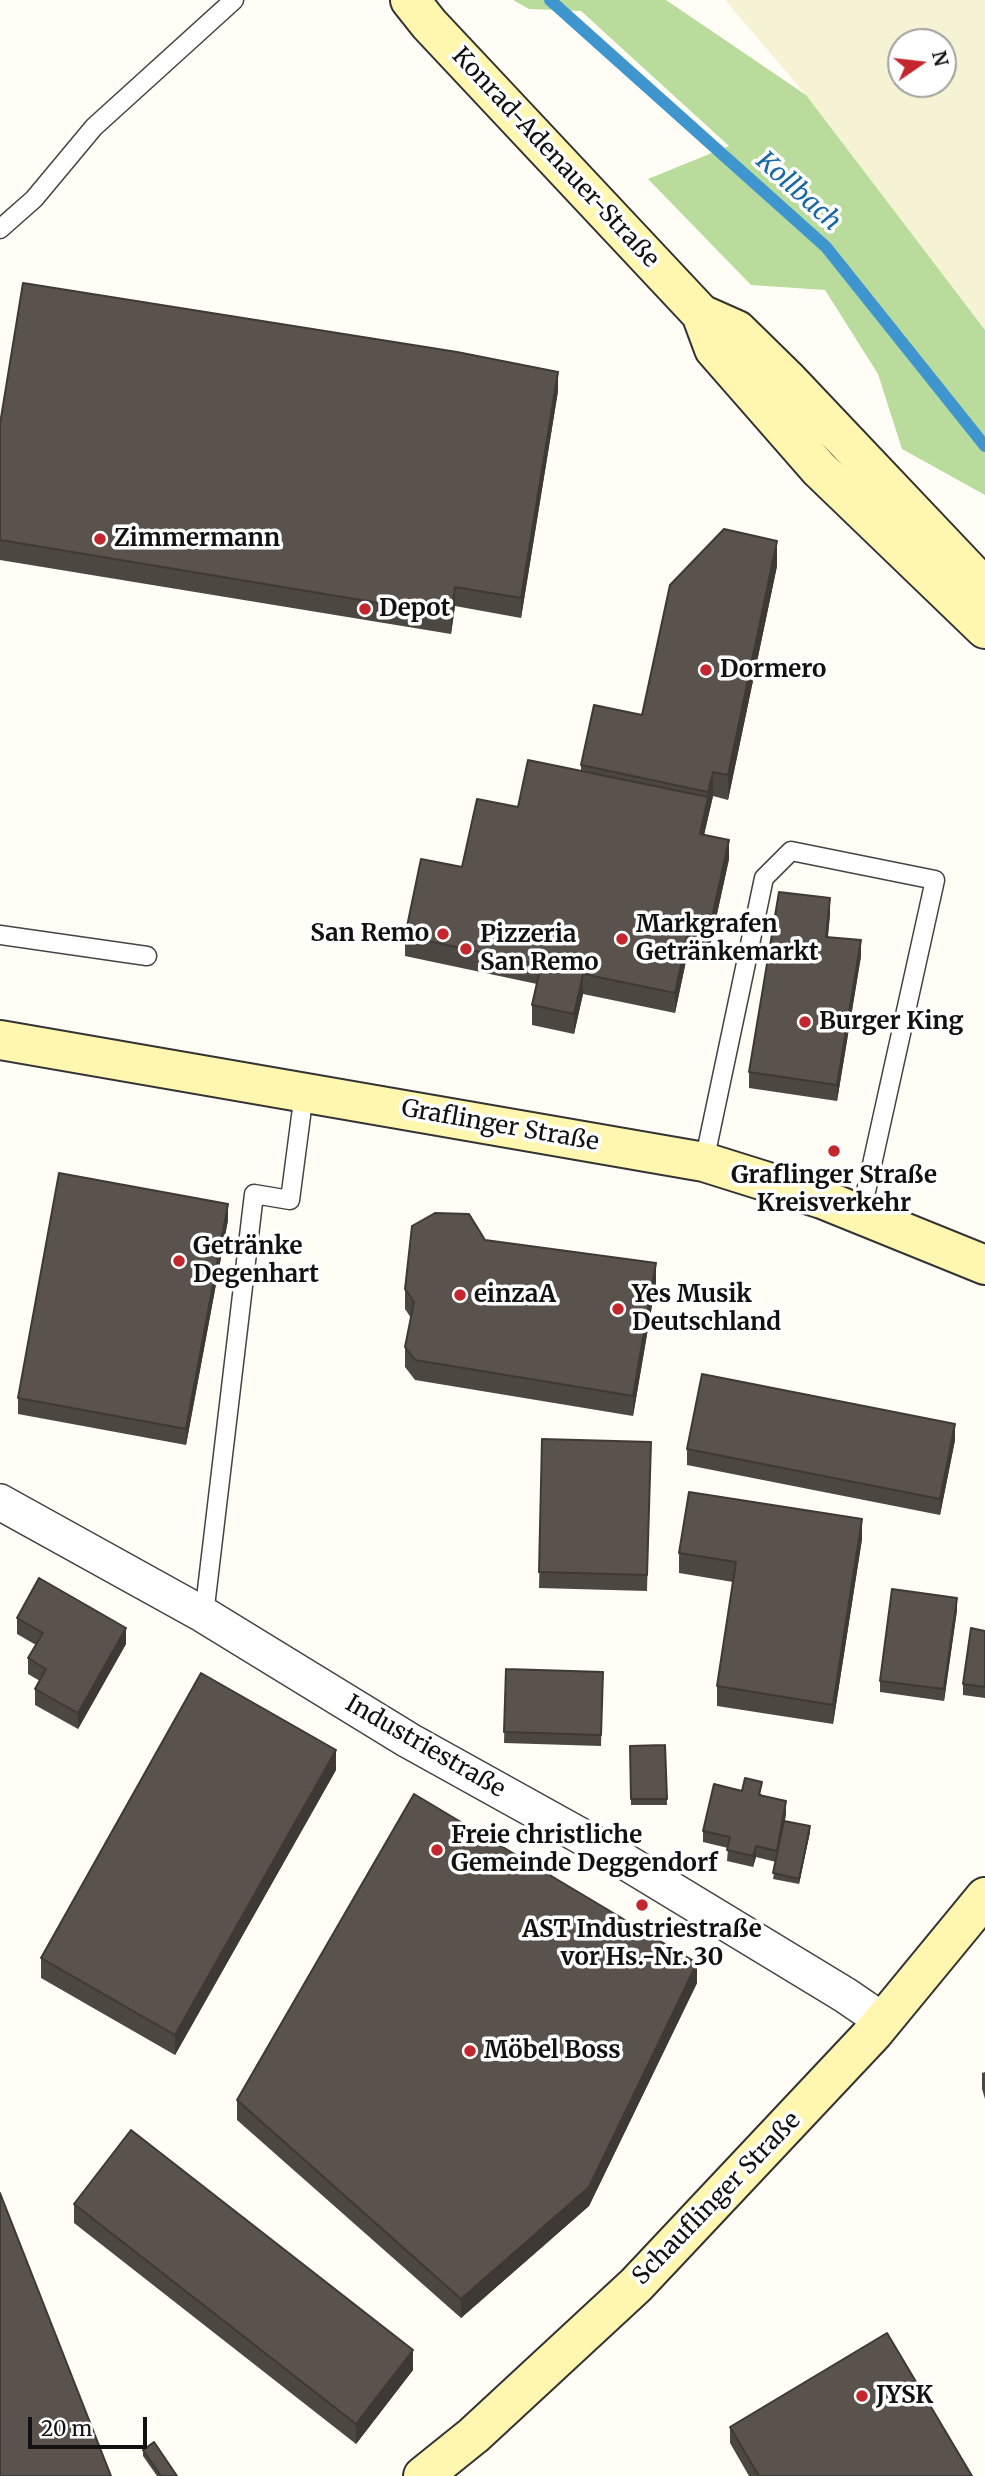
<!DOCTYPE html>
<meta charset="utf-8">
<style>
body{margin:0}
#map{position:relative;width:985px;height:2476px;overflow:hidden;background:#fffdf5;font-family:Merriweather,serif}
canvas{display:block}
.north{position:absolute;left:887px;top:28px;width:70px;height:70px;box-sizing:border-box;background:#fff;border:2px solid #a0a0a0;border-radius:50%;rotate:76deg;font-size:19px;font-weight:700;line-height:28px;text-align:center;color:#111}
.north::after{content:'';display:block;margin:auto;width:24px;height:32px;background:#c4262e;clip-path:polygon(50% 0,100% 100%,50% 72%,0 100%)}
.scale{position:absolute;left:28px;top:2417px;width:119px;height:32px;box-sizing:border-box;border:4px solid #111;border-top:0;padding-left:9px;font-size:21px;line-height:24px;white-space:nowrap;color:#111;-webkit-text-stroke:5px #fff;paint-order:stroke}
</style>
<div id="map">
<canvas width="985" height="2476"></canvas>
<div class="north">N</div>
<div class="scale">20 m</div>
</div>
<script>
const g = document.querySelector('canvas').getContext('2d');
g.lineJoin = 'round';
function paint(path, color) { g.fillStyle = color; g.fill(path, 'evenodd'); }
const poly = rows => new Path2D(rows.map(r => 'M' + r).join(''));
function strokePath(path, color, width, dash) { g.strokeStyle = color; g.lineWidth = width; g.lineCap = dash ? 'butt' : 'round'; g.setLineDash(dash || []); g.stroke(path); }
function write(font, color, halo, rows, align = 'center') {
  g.font = font + ' Merriweather,serif'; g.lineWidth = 7; g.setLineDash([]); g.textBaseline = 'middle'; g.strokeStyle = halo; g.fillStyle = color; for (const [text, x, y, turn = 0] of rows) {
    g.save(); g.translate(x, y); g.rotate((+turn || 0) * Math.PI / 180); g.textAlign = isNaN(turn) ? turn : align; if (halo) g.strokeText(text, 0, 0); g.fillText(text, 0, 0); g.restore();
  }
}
const farmland = poly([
 [725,0,985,0,985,330,806,95],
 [901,42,943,42,943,84,901,84]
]);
const forest = poly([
 [513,0,666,0,806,95,985,330,985,495,902,449,878,374,825,290,751,285,648,179,729,146,581,11,529,9]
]);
const stream = poly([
 [550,0,826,247,985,446]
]);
const lane = poly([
 [0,229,34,199,94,127,234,0],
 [0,935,147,956],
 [704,1162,764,878,791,851,935,880,861,1214],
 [204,1615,254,1194,290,1200,304,1093]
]);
const street = poly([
 [0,1502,204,1615,408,1740,606,1850,845,1995,883,2021]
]);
const secondary = poly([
 [410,0,429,24,701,314,737,330,787,379,985,588],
 [701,314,714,349,819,469,985,629],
 [0,1040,704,1162,822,1199,985,1265],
 [423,2476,474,2435,636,2285,874,2032,985,1897]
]);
const wall = poly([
 [558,391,521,618,455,606,451,634,0,560,0,424],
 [777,566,728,800,713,796,704,834,729,859,710,946,690,942,675,1013,583,994,574,1034,532,1025,532,1005,537,984,405,956,405,936,462,867,518,807,581,771,581,765,642,715],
 [830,914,828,937,861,956,837,1101,749,1088,749,1072],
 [228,1220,186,1445,18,1414,18,1398],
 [485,1240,656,1282,633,1416,415,1380,405,1367,405,1347,411,1318,405,1309,405,1289],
 [542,1439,651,1442,647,1591,539,1588],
 [955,1440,940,1515,687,1465,687,1449],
 [862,1539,833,1724,717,1706,717,1686,733,1582,679,1573,679,1553],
 [957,1610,944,1701,880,1692,880,1681],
 [17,1618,126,1644,78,1729,35,1705,35,1689,40,1681,28,1674,28,1658,36,1645,17,1634],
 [985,1631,985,1698,963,1695,963,1684],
 [506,1669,603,1672,601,1746,504,1743],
 [665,1745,667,1805,631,1805,630,1746],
 [336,1770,175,2055,41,1978,41,1958],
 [742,1791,762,1794,761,1795,786,1813,785,1821,810,1832,799,1884,773,1879,776,1862,756,1857,753,1867,727,1861,728,1848,703,1842,703,1831],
 [697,1983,589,2206,461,2318,237,2120,237,2100],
 [985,2072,985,2099,982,2089,982,2073],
 [74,2204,413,2370,356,2444,74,2223],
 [730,2427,972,2476,749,2476,730,2443],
 [143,2450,177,2476,157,2476,143,2456]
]);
const shadedWall = poly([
 [558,372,558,391,521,618,521,598],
 [777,541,777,566,728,800,728,775],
 [455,587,455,606,451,634,451,615],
 [713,772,713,796,700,853,700,834,708,797,708,792],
 [729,840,729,859,710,946,710,926],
 [830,898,830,914,826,953,826,937],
 [690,922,690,942,675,1013,675,993],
 [861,940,861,956,837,1101,837,1085],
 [583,974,583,994,574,1034,574,1014],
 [228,1204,228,1220,186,1445,186,1429],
 [656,1263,656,1282,633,1416,633,1396],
 [955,1424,955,1440,940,1515,940,1499],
 [862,1519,862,1539,833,1724,833,1705],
 [957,1598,957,1610,944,1701,944,1689],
 [126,1628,126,1644,78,1729,78,1713],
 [336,1750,336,1770,175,2055,175,2035],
 [786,1801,786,1813,777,1862,777,1851],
 [810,1826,810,1832,799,1884,799,1879],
 [756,1846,756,1857,753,1867,753,1856],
 [697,1963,697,1983,589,2206,461,2318,461,2299],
 [413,2350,413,2370,356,2444,356,2424]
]);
const building = poly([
 [23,283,457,352,558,372,521,598,455,587,451,615,0,540,0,424,23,283],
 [724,529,777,541,728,775,713,772,708,792,581,765,594,705,642,715,670,585,724,529],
 [528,760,708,797,700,834,729,840,710,926,690,922,675,993,583,974,574,1014,532,1005,541,965,405,936,421,859,462,867,477,799,518,807,528,760],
 [779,892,830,898,826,937,861,940,837,1085,749,1072,779,892],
 [59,1173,228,1204,186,1429,18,1398,59,1173],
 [435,1213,469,1214,485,1240,656,1263,633,1396,415,1360,405,1347,414,1302,405,1289,412,1226,435,1213],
 [702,1374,955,1424,940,1499,687,1449,702,1374],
 [542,1439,651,1442,647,1575,539,1572,542,1439],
 [689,1492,862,1519,833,1705,717,1686,736,1562,679,1553,689,1492],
 [39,1578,126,1628,78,1713,35,1689,46,1669,28,1658,43,1633,17,1618,39,1578],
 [892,1589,957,1598,944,1689,880,1681,892,1589],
 [971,1628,985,1631,985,1687,963,1684,971,1628],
 [506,1669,603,1672,601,1735,504,1732,506,1669],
 [201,1673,336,1750,175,2035,41,1958,201,1673],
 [665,1745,667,1799,631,1799,630,1746,665,1745],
 [745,1778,762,1782,759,1795,786,1801,777,1851,756,1846,753,1856,727,1850,730,1837,703,1831,714,1784,742,1791,745,1778],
 [414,1794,697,1963,589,2187,461,2299,237,2100,414,1794],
 [784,1821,810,1826,799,1879,773,1873,784,1821],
 [131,2130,413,2350,356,2424,74,2204,131,2130],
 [0,2193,111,2476,0,2476,0,2193],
 [887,2333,972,2476,759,2476,730,2427,887,2333],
 [154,2442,177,2476,161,2476,143,2450,154,2442]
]);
const markers = [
 [100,539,7,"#c4262e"],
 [365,609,7,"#c4262e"],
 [706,670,7,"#c4262e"],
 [443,934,7,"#c4262e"],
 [622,939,7,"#c4262e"],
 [466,949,7,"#c4262e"],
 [805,1022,7,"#c4262e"],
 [834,1151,7,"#c4262e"],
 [179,1261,7,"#c4262e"],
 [460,1295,7,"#c4262e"],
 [618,1309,7,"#c4262e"],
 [437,1850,7,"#c4262e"],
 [642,1905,7,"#c4262e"],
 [470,2051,7,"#c4262e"],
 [862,2396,7,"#c4262e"]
];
const streetNames = [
 ["Konrad-Adenauer-Straße",555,158,47],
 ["Graflinger Straße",500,1126,10],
 ["Industriestraße",425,1747,30],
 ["Schauflinger Straße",717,2199,-46]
];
const poiNames = [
 ["Zimmermann",114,539],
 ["Depot",379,609],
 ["Dormero",720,670],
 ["Markgrafen",636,925],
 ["Getränkemarkt",636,953],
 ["San Remo",429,934,"right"],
 ["Pizzeria",480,935],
 ["San Remo",480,963],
 ["Burger King",819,1022],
 ["Graflinger Straße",834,1176,"center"],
 ["Kreisverkehr",834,1204,"center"],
 ["Getränke",193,1247],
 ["Degenhart",193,1275],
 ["einzaA",474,1295],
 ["Yes Musik",632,1295],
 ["Deutschland",632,1323],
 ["Freie christliche",451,1836],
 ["Gemeinde Deggendorf",451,1864],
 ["AST Industriestraße",642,1930,"center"],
 ["vor Hs.-Nr. 30",642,1958,"center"],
 ["Möbel Boss",484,2051],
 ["JYSK",876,2396]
];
const waterNames = [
 ["Kollbach",798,192,42]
];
paint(farmland, '#f6f3d4');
paint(forest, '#b9dc9c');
strokePath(stream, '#3f96cf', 12);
strokePath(lane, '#444', 21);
strokePath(street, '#444', 38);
strokePath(secondary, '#333', 42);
strokePath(lane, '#fff', 18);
strokePath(street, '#fff', 35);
strokePath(secondary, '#fff6b0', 38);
paint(wall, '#4d4742');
paint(shadedWall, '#3f3936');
paint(building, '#5a524d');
strokePath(building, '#3f3936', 2);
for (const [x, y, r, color] of markers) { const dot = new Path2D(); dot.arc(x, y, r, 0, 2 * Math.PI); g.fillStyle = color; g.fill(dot); strokePath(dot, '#fff', 2.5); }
write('24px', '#111', '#fff', streetNames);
write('bold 24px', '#111', '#fff', poiNames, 'left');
write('italic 26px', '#1768a6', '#fff', waterNames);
</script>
